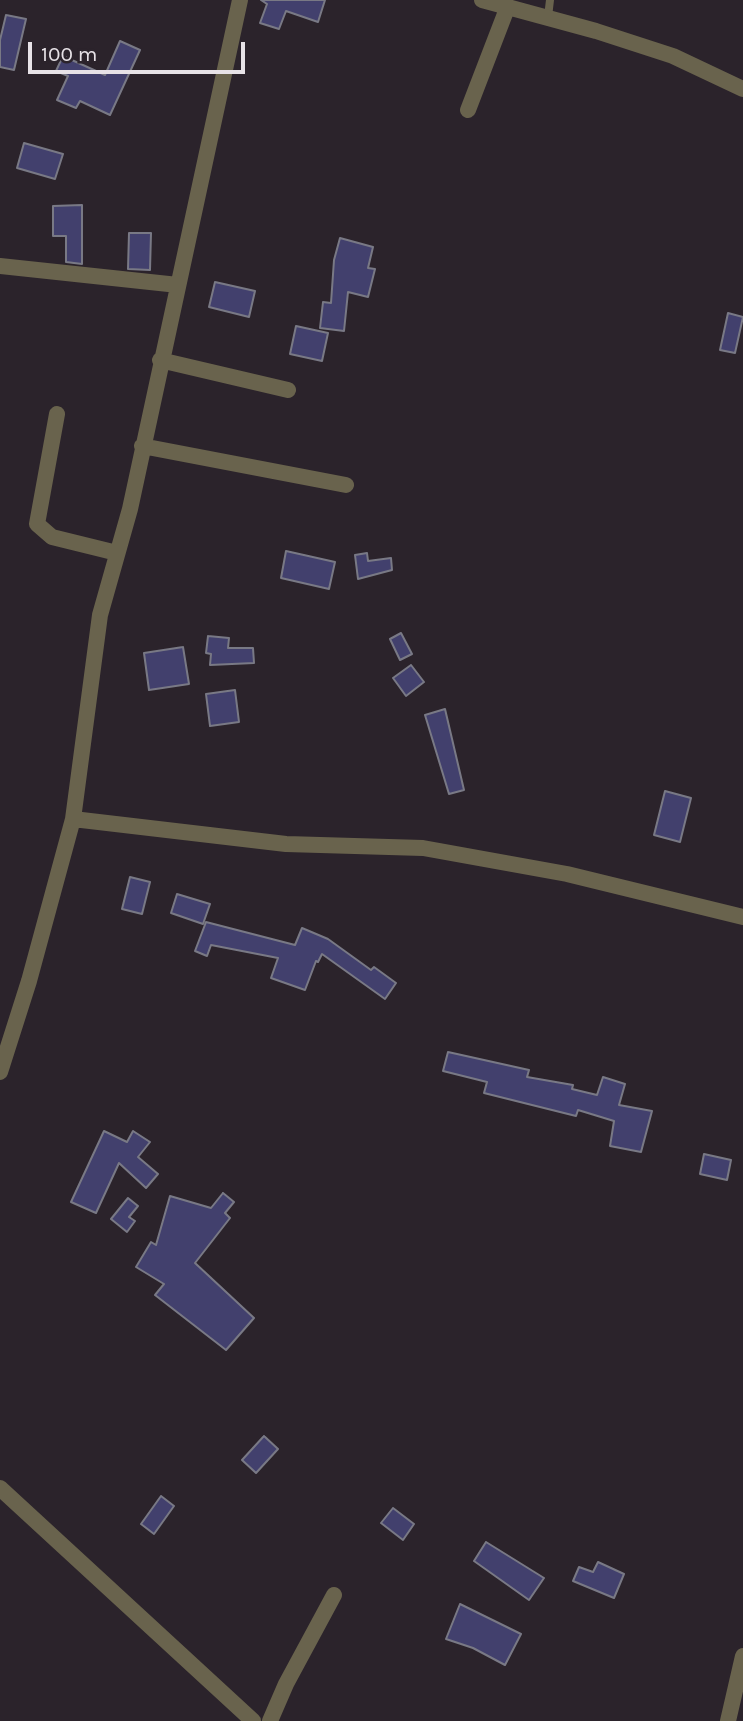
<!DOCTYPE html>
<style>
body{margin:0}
#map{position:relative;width:743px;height:1721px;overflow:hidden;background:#2b232b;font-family:Karla,sans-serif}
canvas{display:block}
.scale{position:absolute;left:28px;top:42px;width:217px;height:32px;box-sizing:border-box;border:4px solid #e7e2e7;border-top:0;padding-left:9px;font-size:21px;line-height:24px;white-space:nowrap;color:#e7e2e7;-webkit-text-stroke:5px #2b232b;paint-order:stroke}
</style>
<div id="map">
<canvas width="743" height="1721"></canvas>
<div class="scale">100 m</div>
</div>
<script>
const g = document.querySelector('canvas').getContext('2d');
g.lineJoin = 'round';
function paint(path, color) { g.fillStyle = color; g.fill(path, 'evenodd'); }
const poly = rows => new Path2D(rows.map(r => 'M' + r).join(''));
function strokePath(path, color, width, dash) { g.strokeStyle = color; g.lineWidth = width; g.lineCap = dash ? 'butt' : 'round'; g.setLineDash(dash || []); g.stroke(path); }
const building = poly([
 [261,0,325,0,318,22,286,11,279,29,260,23,267,4,261,0],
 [6,15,26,19,14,70,0,67,0,40,6,15],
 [120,41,140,50,110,115,80,101,76,108,57,100,68,76,56,71,63,56,105,75,120,41],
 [24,143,63,154,55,179,17,168,24,143],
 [82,205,82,264,66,262,66,236,53,236,53,206,82,205],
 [129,233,151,233,150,270,128,269,129,233],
 [340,238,373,247,368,268,375,269,368,297,348,292,344,331,320,328,323,302,331,303,334,260,340,238],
 [215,282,255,291,249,317,209,307,215,282],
 [728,313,743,317,735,353,720,350,728,313],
 [296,326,328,333,322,361,290,354,296,326],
 [286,551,335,562,329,589,281,578,286,551],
 [367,553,368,561,391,558,392,570,358,579,355,555,367,553],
 [401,633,412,654,400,660,390,639,401,633],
 [208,636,229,638,228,648,253,648,254,663,210,665,211,654,206,653,208,636],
 [183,647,189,684,149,690,144,653,183,647],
 [411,665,424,682,406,696,393,678,411,665],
 [235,690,239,722,210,726,206,694,235,690],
 [445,709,464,790,449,794,425,715,445,709],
 [665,791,691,798,680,842,654,835,665,791],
 [130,877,150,882,142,914,122,909,130,877],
 [177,894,210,904,203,924,171,913,177,894],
 [206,922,295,945,302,928,328,939,371,970,374,967,396,983,385,999,322,954,318,962,316,961,305,990,271,978,278,958,211,945,207,956,195,951,206,922],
 [448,1052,529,1070,527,1077,573,1085,572,1089,597,1095,603,1077,625,1084,619,1105,652,1111,641,1152,610,1146,614,1121,578,1110,576,1116,484,1093,487,1082,443,1071,448,1052],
 [104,1131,127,1142,133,1131,150,1142,138,1157,158,1174,146,1188,119,1163,96,1213,71,1202,104,1131],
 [704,1154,731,1160,727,1180,700,1174,704,1154],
 [223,1193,234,1202,225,1213,230,1218,195,1263,254,1318,226,1350,155,1295,164,1284,136,1267,151,1242,156,1245,170,1196,211,1208,223,1193],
 [128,1198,138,1206,129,1217,135,1221,127,1232,111,1219,128,1198],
 [264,1436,278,1449,256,1473,242,1460,264,1436],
 [161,1496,174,1506,154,1534,141,1524,161,1496],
 [393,1508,414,1524,403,1540,381,1523,393,1508],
 [486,1542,544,1578,529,1600,474,1561,486,1542],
 [598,1562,624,1574,614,1598,573,1581,579,1567,593,1572,598,1562],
 [460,1604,521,1634,505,1665,473,1648,446,1639,460,1604]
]);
const service = poly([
 [548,17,550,0]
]);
const minor = poly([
 [482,0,596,31,673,56,743,89],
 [468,110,508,6],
 [0,266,178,285],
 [160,360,288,390],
 [57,414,37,524,52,537,117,553],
 [142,446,346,485],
 [73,819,286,844,423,848,567,874,743,917],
 [0,1072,29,981,73,819,100,615,130,509,240,0],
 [0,1488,253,1721],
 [270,1721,286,1684,334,1595],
 [728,1721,743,1656]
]);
paint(building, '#42406d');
strokePath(building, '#797985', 2);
strokePath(service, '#69634d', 8);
strokePath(minor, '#69634d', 16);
</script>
